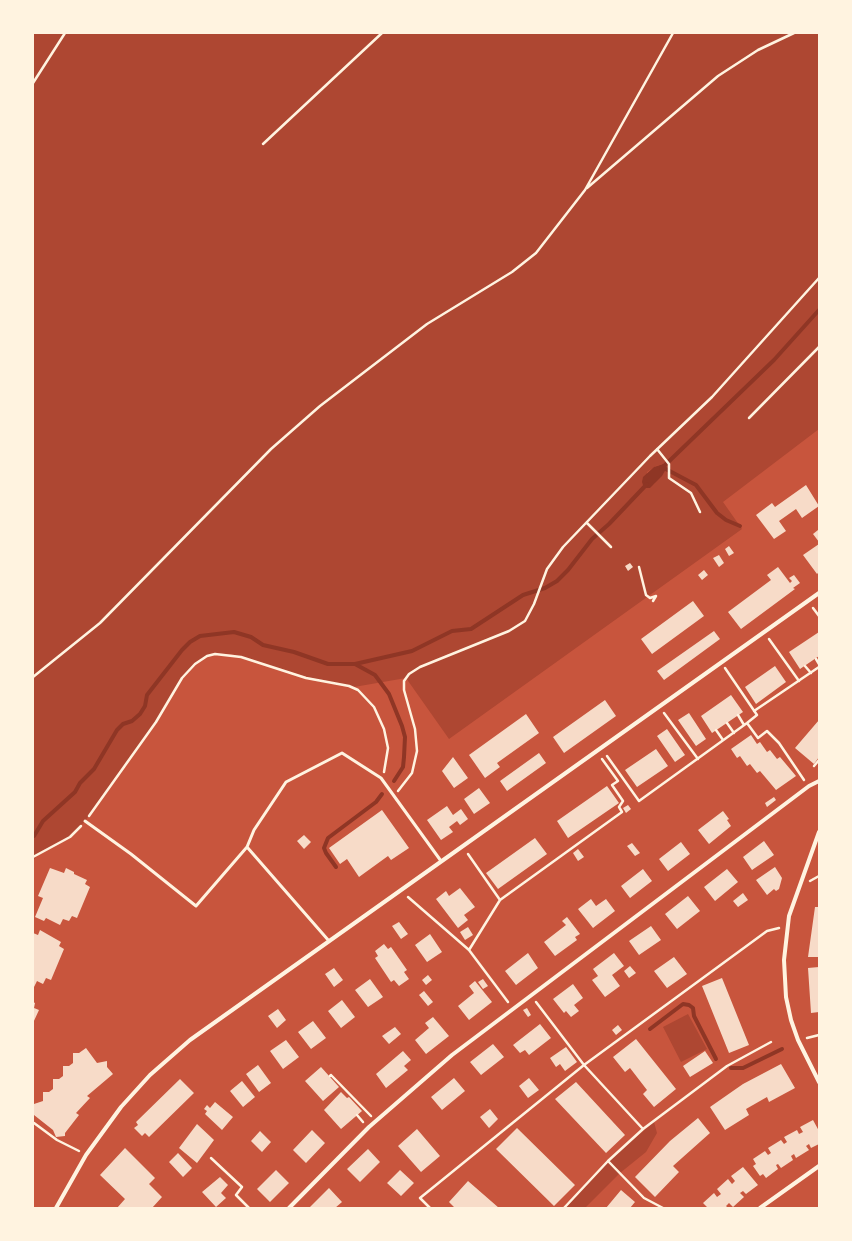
<!DOCTYPE html>
<style>
body{margin:0}
#map{position:relative;width:852px;height:1241px;overflow:hidden;background:#c8553d;font-family:"Fira Sans Condensed",sans-serif}
canvas{display:block}
.frame{position:absolute;inset:0;border:34px solid #fff3e0;pointer-events:none}
</style>
<div id="map">
<canvas width="852" height="1241"></canvas>
<div class="frame"></div>
</div>
<script>
const g = document.querySelector('canvas').getContext('2d');
g.lineJoin = 'round';
function paint(path, color) { g.fillStyle = color; g.fill(path, 'evenodd'); }
const poly = rows => new Path2D(rows.map(r => 'M' + r).join(''));
function strokePath(path, color, width, dash) { g.strokeStyle = color; g.lineWidth = width; g.lineCap = dash ? 'butt' : 'round'; g.setLineDash(dash || []); g.stroke(path); }
const green = poly([
 [33,33,819,33,819,429,723,502,742,529,449,739,406,678,354,687,320,681,231,654,215,654,201,659,182,678,156,722,85,821,70,837,37,855,33,861],
 [663,464,666,466,654,484,646,488,647,472,656,466],
 [688,1014,707,1049,681,1062,663,1027],
 [654,1122,657,1133,646,1152,620,1173,585,1208,565,1208,608,1161]
]);
const water = poly([
 [663,464,666,466,666,469,662,476,650,488,644,488,642,482,643,477,654,467]
]);
const stream = poly([
 [662,467,696,485,717,513,726,520,740,526],
 [661,469,774,360,819,310],
 [355,664,375,675,389,694,402,726,405,737,404,757,403,767,394,781],
 [34,836,43,821,75,792,80,783,94,769,117,730,123,724,132,721,140,714,145,706,147,695,182,650,190,642,200,636,234,632,251,637,263,645,294,652,328,664,355,664,412,651,452,631,471,629,523,595,545,588,557,581,568,570,592,539,609,524,647,484],
 [336,867,326,853,324,848,328,838,376,802,382,794],
 [650,1029,683,1004,689,1005,693,1008,694,1016,716,1059],
 [731,1068,743,1068,782,1049]
]);
const building = poly([
 [806,485,819,506,802,518,796,509,779,521,786,531,774,539,756,515,772,503,775,507],
 [818,530,819,531,819,542,813,534],
 [819,544,819,572,817,574,803,555],
 [729,546,734,553,729,556,725,549],
 [719,555,724,563,719,567,713,558],
 [630,563,633,567,628,571,625,566],
 [778,567,790,583,792,581,789,578,794,575,800,583,793,588,795,589,741,629,728,612,771,580,767,575],
 [704,570,708,575,702,580,698,575],
 [693,601,704,616,652,654,641,639],
 [714,631,720,639,664,680,657,671],
 [819,632,819,656,800,669,789,652],
 [775,666,786,682,756,704,745,687],
 [731,695,743,712,712,733,701,716],
 [605,700,616,716,564,753,553,737],
 [689,713,706,739,696,746,678,720],
 [526,714,539,733,497,763,500,767,485,778,469,755],
 [819,720,819,757,814,764,795,748],
 [667,729,685,755,675,762,657,736],
 [751,735,757,744,760,742,767,752,770,750,777,759,780,757,796,776,776,790,760,771,757,773,750,764,747,766,740,756,737,758,731,749],
 [656,749,668,766,637,787,625,770],
 [539,753,546,763,507,791,500,781],
 [453,757,468,778,454,788,442,771],
 [607,786,619,803,568,838,557,821],
 [479,788,490,803,474,814,464,799],
 [774,797,776,800,767,807,765,803],
 [628,805,631,809,626,813,623,808],
 [447,806,453,815,461,809,468,819,460,825,457,821,449,827,453,832,441,840,427,820],
 [382,810,409,848,391,860,388,856,359,877,347,859,340,864,329,848],
 [723,811,729,819,727,820,731,826,709,844,698,830],
 [304,835,311,842,304,849,297,841],
 [535,838,547,854,498,889,486,873],
 [764,841,774,855,752,870,743,857],
 [681,842,690,854,668,871,659,859],
 [632,843,640,853,635,856,627,846],
 [578,849,584,857,578,861,573,853],
 [775,867,782,878,779,889,776,891,774,889,767,895,756,880],
 [50,868,64,873,66,868,74,872,74,874,87,880,85,884,90,887,77,918,72,916,69,921,63,919,60,925,46,918,44,921,35,917,43,898,38,896],
 [643,869,652,881,630,898,621,886],
 [727,869,738,882,715,901,704,887],
 [460,888,475,907,464,915,468,920,458,928,436,899,446,891,449,896],
 [743,893,748,900,738,907,733,901],
 [688,896,700,911,677,929,665,914],
 [591,899,596,906,606,899,615,911,593,928,578,909],
 [815,907,819,907,819,957,808,957],
 [567,917,580,934,575,937,577,940,555,956,544,942,566,925,562,921],
 [399,922,408,934,401,939,392,926],
 [651,926,661,940,639,955,629,941],
 [468,927,473,935,465,940,460,932],
 [40,930,61,942,59,946,64,949,51,980,46,978,43,984,37,981,34,987,33,986,33,933,38,935],
 [430,934,442,952,427,962,415,945],
 [384,944,388,949,391,947,407,970,404,972,409,979,399,986,394,980,391,982,375,958,378,956,375,951],
 [528,953,538,968,516,985,505,971],
 [614,953,624,966,612,975,620,986,605,997,592,980,598,976,593,969],
 [674,957,687,974,667,988,654,971],
 [630,966,636,973,629,978,624,971],
 [819,967,819,1012,811,1013,808,968],
 [334,968,343,980,334,987,325,974],
 [428,975,432,980,426,985,422,980],
 [722,978,749,1045,729,1053,702,986],
 [370,979,383,997,368,1007,355,990],
 [483,979,488,986,483,989,478,982],
 [475,981,492,1002,469,1020,458,1006,474,993,469,986],
 [573,984,583,998,574,1005,579,1011,571,1017,566,1011,564,1013,553,999],
 [424,991,433,1002,428,1006,419,995],
 [342,1000,355,1017,341,1028,328,1011],
 [33,1002,35,1003,34,1008,39,1010,33,1023],
 [527,1008,531,1015,528,1017,523,1010],
 [278,1009,286,1020,277,1028,268,1016],
 [433,1017,449,1036,426,1054,415,1040,429,1028,425,1023],
 [313,1021,326,1038,311,1049,298,1032],
 [540,1024,551,1038,529,1055,525,1050,520,1053,513,1045],
 [618,1025,622,1030,616,1035,612,1030],
 [395,1027,401,1034,389,1044,382,1036],
 [636,1039,676,1089,654,1107,643,1094,647,1090,630,1068,625,1072,613,1057],
 [286,1040,299,1057,283,1069,270,1051],
 [493,1044,504,1057,481,1075,470,1062],
 [566,1047,577,1062,565,1071,560,1064,556,1067,550,1058],
 [86,1048,97,1063,107,1061,107,1067,113,1074,87,1096,90,1098,76,1113,79,1115,65,1133,65,1136,56,1137,53,1130,34,1115,34,1104,43,1101,43,1092,49,1092,53,1089,53,1079,59,1079,63,1076,63,1066,69,1066,73,1063,73,1053,79,1053],
 [403,1051,411,1060,404,1066,408,1070,386,1088,376,1074],
 [705,1051,713,1063,690,1077,683,1066],
 [781,1064,795,1088,769,1102,767,1097,746,1109,749,1115,725,1130,710,1107,743,1084],
 [258,1065,271,1083,259,1092,246,1074],
 [321,1067,339,1087,323,1101,305,1081],
 [454,1078,465,1091,442,1110,431,1097],
 [529,1078,539,1090,528,1098,519,1086],
 [180,1079,194,1093,149,1137,145,1133,142,1136,134,1128,138,1125,136,1122],
 [242,1081,255,1097,243,1107,230,1091],
 [576,1082,625,1135,606,1153,555,1099],
 [341,1092,347,1098,349,1097,362,1111,341,1129,324,1110],
 [215,1102,233,1117,222,1130,205,1114,207,1111,204,1109,207,1105,210,1108],
 [490,1109,498,1119,489,1128,480,1117],
 [698,1118,710,1133,673,1166,679,1172,655,1197,635,1177,670,1141],
 [813,1120,819,1131,819,1144,811,1148,809,1144,806,1146,809,1150,796,1158,794,1154,791,1156,793,1160,781,1168,778,1164,776,1165,778,1169,766,1178,763,1174,760,1176,753,1166,756,1164,753,1159,765,1151,768,1155,771,1153,768,1148,781,1140,784,1144,787,1142,784,1137,797,1130,799,1134,803,1132,800,1127],
 [197,1124,214,1140,197,1163,179,1148],
 [517,1128,575,1185,554,1206,496,1149],
 [417,1129,440,1156,421,1172,398,1146],
 [312,1130,325,1143,306,1163,293,1150],
 [260,1131,271,1142,262,1152,251,1141],
 [125,1148,155,1178,149,1184,162,1197,152,1208,117,1208,125,1199,100,1175],
 [368,1149,380,1162,360,1182,347,1169],
 [178,1153,192,1168,183,1177,169,1162],
 [743,1167,758,1185,746,1194,743,1191,740,1193,744,1197,733,1207,729,1203,726,1206,728,1208,708,1208,703,1203,714,1193,717,1197,721,1194,717,1189,728,1179,732,1184,735,1181,731,1176],
 [276,1170,289,1183,270,1202,257,1189],
 [400,1170,414,1183,401,1196,387,1183],
 [220,1177,228,1185,221,1193,226,1198,216,1207,202,1192],
 [468,1181,499,1208,455,1208,449,1202],
 [329,1188,342,1202,335,1208,309,1208],
 [621,1190,635,1202,630,1208,606,1208]
]);
const path = poly([
 [33,83,65,33],
 [263,144,382,33],
 [587,188,718,76,758,50,794,33],
 [749,418,819,347],
 [657,449,669,464,669,478,691,493,700,512],
 [587,523,611,547],
 [639,567,646,595,650,598,656,596,653,601],
 [813,608,819,616],
 [769,639,799,681],
 [816,659,819,664],
 [805,666,811,673],
 [33,677,100,623,271,449,320,406,427,324,512,272,536,253,585,190,673,33],
 [754,711,819,667],
 [664,713,698,759],
 [738,715,744,725],
 [727,723,734,733],
 [747,723,758,738,767,731,779,743,804,780],
 [716,730,723,740],
 [607,756,639,801,747,723,757,715,725,668],
 [814,766,819,760],
 [398,791,412,773,417,751,415,729,404,690,404,681,409,674,420,667,509,631,525,621,534,604,547,569,563,547,650,456,712,397,819,278],
 [89,816,156,722,182,678,195,664,207,656,215,654,241,657,306,678,349,686,358,690,374,707,384,729,388,748,384,772],
 [468,854,500,900],
 [33,857,70,837,81,826],
 [810,881,819,876],
 [408,897,469,950,508,1002],
 [469,950,500,900,622,812,619,807,623,801,612,785,618,781,602,759],
 [536,1002,584,1065,643,1129],
 [807,1038,819,1035],
 [330,1076,331,1075,371,1116],
 [357,1115,363,1122],
 [34,1123,57,1140,79,1151],
 [211,1158,242,1187,236,1195,249,1208],
 [608,1161,644,1198,663,1208],
 [430,1208,420,1198,584,1065,767,931,779,928],
 [564,1208,608,1161,643,1129,727,1066,771,1042]
]);
const service = poly([
 [85,821,131,854,196,906,247,847,254,830,286,782,342,753,381,778,441,861],
 [247,847,329,941]
]);
const minor = poly([
 [819,832,789,916,784,960,786,997,791,1020,798,1040,819,1082],
 [56,1208,86,1155,121,1107,150,1075,190,1040,819,593],
 [289,1208,369,1127,452,1055,809,786,819,781],
 [760,1208,819,1166]
]);
paint(green, '#ae4732');
paint(water, '#8f3625');
strokePath(stream, '#8f3625', 4);
paint(building, '#f7dbc8');
strokePath(path, '#fff3e0', 2.5);
strokePath(service, '#fff3e0', 3);
strokePath(minor, '#fff3e0', 4);
</script>
